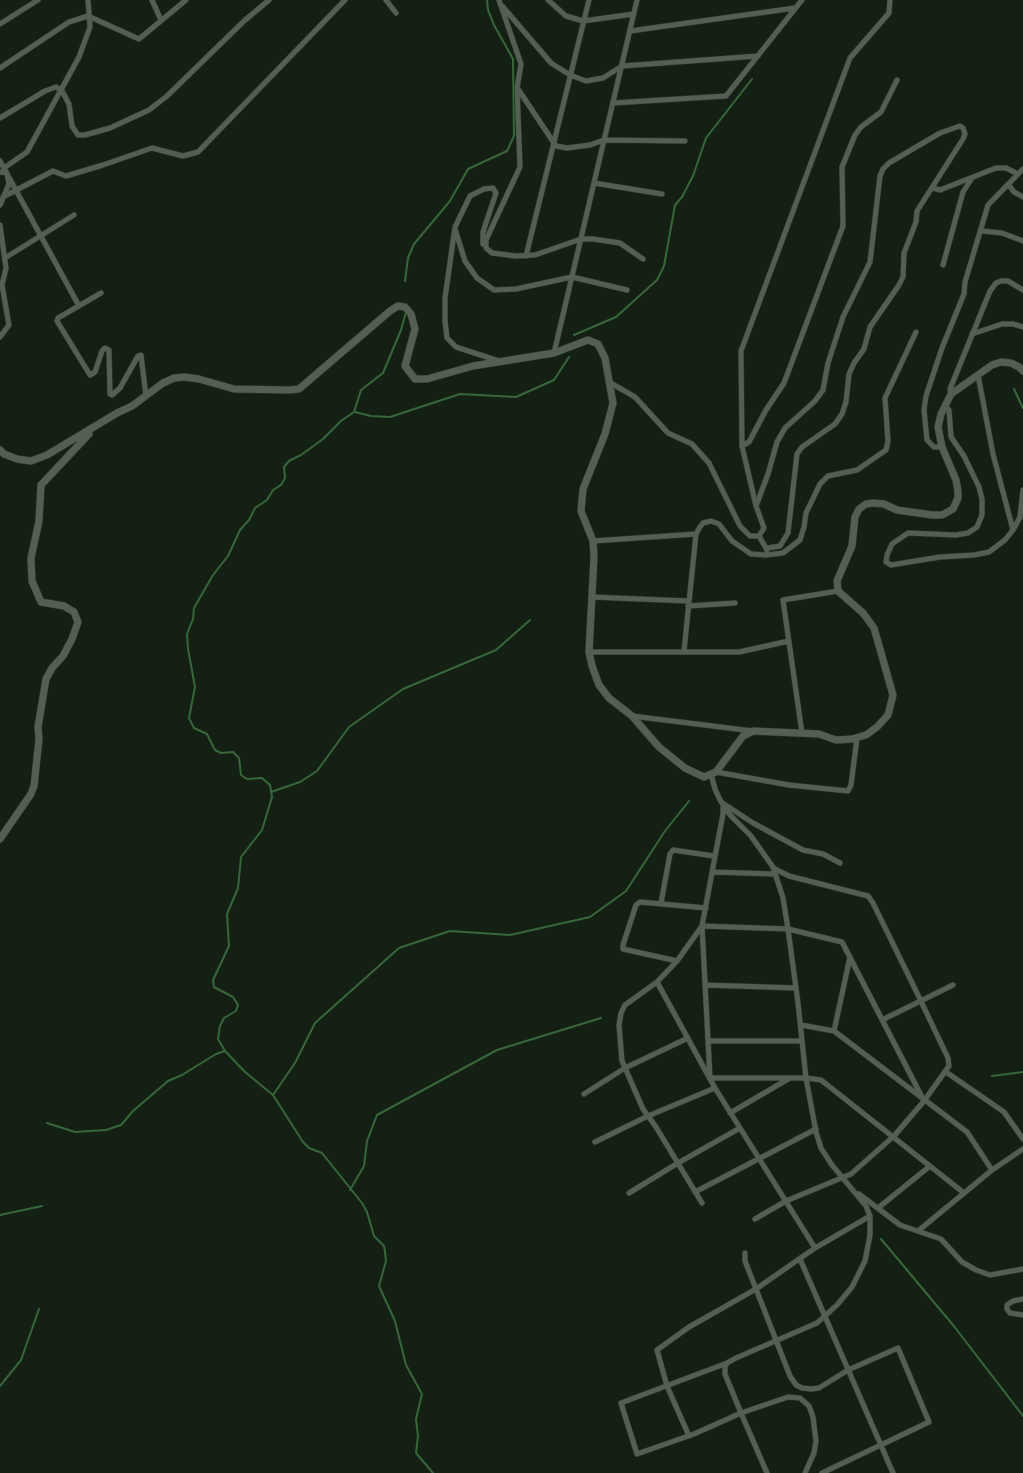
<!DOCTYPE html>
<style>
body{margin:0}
canvas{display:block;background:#152015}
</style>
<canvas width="1023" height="1473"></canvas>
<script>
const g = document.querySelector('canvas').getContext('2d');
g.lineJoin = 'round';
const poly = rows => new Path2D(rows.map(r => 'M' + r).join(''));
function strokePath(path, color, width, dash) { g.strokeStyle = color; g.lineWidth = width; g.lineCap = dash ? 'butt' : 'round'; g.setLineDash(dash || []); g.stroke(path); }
const stream = poly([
 [405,281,408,258,414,244,450,201,468,169,507,151,514,136,513,59,494,25,488,10,487,0],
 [406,312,401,330,383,373,361,390,354,412,341,421,323,439,301,455,289,461,284,467,285,478,281,485,273,490,267,500,255,508,249,520,240,530,228,556,213,575,194,608,193,619,187,634,188,649,195,687,189,718,194,728,207,734,215,750,221,753,233,752,239,758,241,775,247,779,262,778,270,785,272,797,262,830,241,857,238,888,227,914,229,946,213,980,214,987,233,997,238,1005,236,1011,224,1018,220,1026,218,1039,225,1051,245,1072,273,1095,303,1142,309,1148,322,1153,362,1203,367,1212,374,1236,384,1246,385,1252,386,1261,379,1286,395,1321,406,1365,422,1394,416,1419,418,1436,416,1453,433,1473],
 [574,335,616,317,657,280,664,266,675,205,682,197,693,176,706,138,752,79],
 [1014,389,1023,408],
 [355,412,371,416,390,417,460,394,516,397,554,380,569,357],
 [271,792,300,782,317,771,349,727,403,689,496,650,530,620],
 [992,1076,1023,1072],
 [273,1095,295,1063,315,1023,399,948,450,931,510,935,590,917,626,891,665,831,689,801],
 [47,1123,75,1132,106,1130,121,1125,133,1111,168,1081,182,1075,216,1054,225,1051],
 [350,1190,364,1166,367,1141,377,1115,497,1050,601,1018],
 [0,1215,42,1206],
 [881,1239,953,1325,1023,1416],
 [0,1386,21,1360,39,1309]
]);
const street = poly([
 [152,0,161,20],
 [386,0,396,13],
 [499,0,521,64,517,88,520,167,486,240,486,248,492,253,516,256,535,255,581,239,593,239,620,243,643,259],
 [548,0,566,16,583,21,634,14],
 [503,7,551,63,570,75,586,81,603,78,622,66,758,56],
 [0,24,38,0],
 [630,31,795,8],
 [0,68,69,22,88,16,139,39,186,0],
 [518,89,556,146,567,148,590,145,604,140,685,141],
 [613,103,726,96,802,0],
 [0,118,45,91,56,87,62,91,69,104,72,126,78,135,85,135,110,128,149,110,167,96,244,21,269,0],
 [0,161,79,306],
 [4,168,27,152,79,57,90,27,88,0],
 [0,172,7,173,9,184,0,205],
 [594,183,662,194],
 [1008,184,1014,192,1023,197],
 [933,188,940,190,996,168,1006,168,1018,174],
 [3,197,53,171,66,176,103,165,152,148,183,156,198,152,345,0],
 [0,225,6,268,2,285,9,325,0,337],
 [455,229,465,261,477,278,494,290,516,289,572,277,627,290],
 [982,231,1002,233,1023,241],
 [483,244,483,232,496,193,493,188,484,189,470,196,455,227,445,298,445,321,447,338,456,347,499,361],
 [526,256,589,0],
 [5,258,74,215],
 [943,265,963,192,972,178],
 [101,293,58,318,57,321,90,375,95,372,102,351,105,348,109,350,110,394,112,395,120,388,138,356,141,355,146,396],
 [972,334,1002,324,1013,324,1023,327],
 [554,353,637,0],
 [978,375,993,454,1013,530],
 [609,382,635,397,668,433,692,444,709,463,740,526,750,536,759,536],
 [951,394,950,389,990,291,996,283,1001,281,1008,281,1023,290],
 [945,406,949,410,951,437,964,456,979,487,982,499,982,515,977,527,968,533,956,535,908,533,892,544,887,555,886,562,891,565,940,557,974,555,989,552,1005,540,1013,530,1020,517,1023,490],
 [742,446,749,442,766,410,784,383,843,226,842,167,855,135,861,127,881,112,897,80],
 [942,447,934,447,927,440,924,410,926,396,942,348,964,294,965,282,988,205,1023,169],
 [756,506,768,474,777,442,785,428,815,401,823,390,828,363,843,317,870,262,880,176,883,169,889,163,940,133,960,126,963,128,965,134,963,139,917,211,916,222,904,253,903,277,899,285,870,327,864,349,854,363,849,374,846,402,842,414,835,424,802,447,797,454,788,533,780,546,768,548],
 [759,536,764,528,756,506,742,446,741,351,850,58,889,13,890,0],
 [759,536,767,550],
 [593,541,696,534],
 [592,597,688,601],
 [688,606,735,603],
 [684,651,696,534,700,527,703,523,711,521,719,524,732,541,751,554,766,555,783,553,800,540,804,527,806,513,820,484,828,476,857,470,886,450,888,441,885,398,916,332],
 [589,652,739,652,789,641],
 [632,716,753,731],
 [802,733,783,600,838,591],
 [716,772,789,785,848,791,851,785,857,738],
 [711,774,715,789,720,800,731,816,751,836,773,867,783,898,788,929,798,1003,806,1078,816,1132,821,1148,832,1165,866,1206,870,1216,870,1235,865,1261,852,1287,837,1305,817,1323,736,1358,727,1363,725,1367,725,1374,741,1413,788,1397,800,1398,809,1406,813,1417,816,1441,814,1453,805,1473],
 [724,804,753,823,803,850,823,854,840,863],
 [712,872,774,874],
 [661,903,670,854,673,850,714,856],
 [677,961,623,949,623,945,636,905,640,902,706,908],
 [657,982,715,1088,815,1248,756,1289,689,1327,657,1350,667,1386,689,1436],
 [705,985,796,988],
 [882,1020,953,985],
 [801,1025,834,1031,967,1132,992,1170],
 [834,1031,850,957],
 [708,1041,802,1041],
 [946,1072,1004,1112,1023,1139],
 [584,1094,625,1068,688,1038],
 [924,1101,842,942,788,929,702,926,710,1078,806,1078,821,1080,964,1193],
 [730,1113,790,1078],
 [595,1142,648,1116,715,1088],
 [695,1192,816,1129],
 [629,1193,678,1163,740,1128],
 [859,1194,900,1225,941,1239,962,1262,976,1270,990,1275,1023,1269],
 [702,1203,656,1127,643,1109,622,1061,619,1025,621,1013,625,1005,657,982,677,961,702,926,723,814,723,804],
 [878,1208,930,1166],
 [755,1219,786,1201,851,1174,894,1136,924,1101,949,1066,948,1058,918,995,873,903,868,896,789,876,773,868],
 [918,1231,992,1170,1023,1149],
 [815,1248,870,1216],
 [745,1253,745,1261,756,1289,790,1376,796,1385,802,1388,811,1389,819,1388,848,1370,898,1348,929,1422,822,1473],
 [800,1259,893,1473],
 [1023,1299,1013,1301,1007,1305,1007,1309,1010,1313,1023,1315],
 [727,1363,621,1403,637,1454,694,1434,741,1413,767,1473]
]);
const secondary = poly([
 [0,450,4,454,17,459,31,461,47,455,117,413,132,406,163,383,174,378,185,377,199,379,234,389,288,390,299,389,390,311,398,306,405,307,411,314,415,329,405,366,415,379,427,379,473,366,554,353,588,340,598,344,605,358,613,403,605,434,583,489,581,511,593,541,594,557,589,652,592,666,599,685,609,698,632,716,659,747,685,768,704,777,716,772,743,736,753,731,819,734,836,740,852,739,866,735,877,727,888,715,893,695,874,628,863,613,838,591,837,581,852,546,855,517,859,509,866,504,873,503,884,504,897,510,932,515,942,515,953,509,958,498,958,491,956,480,942,447,938,427,941,414,951,394,992,365,1001,362,1011,363,1019,367,1023,371],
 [0,839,31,794,34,786,39,739,38,727,46,679,52,668,63,656,72,639,78,622,74,612,64,606,41,602,32,581,31,558,39,521,41,485,89,434]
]);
strokePath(stream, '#37663a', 2);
strokePath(street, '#303831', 6);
strokePath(secondary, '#303831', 8);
strokePath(street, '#525f52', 5);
strokePath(secondary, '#525f52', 7);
</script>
